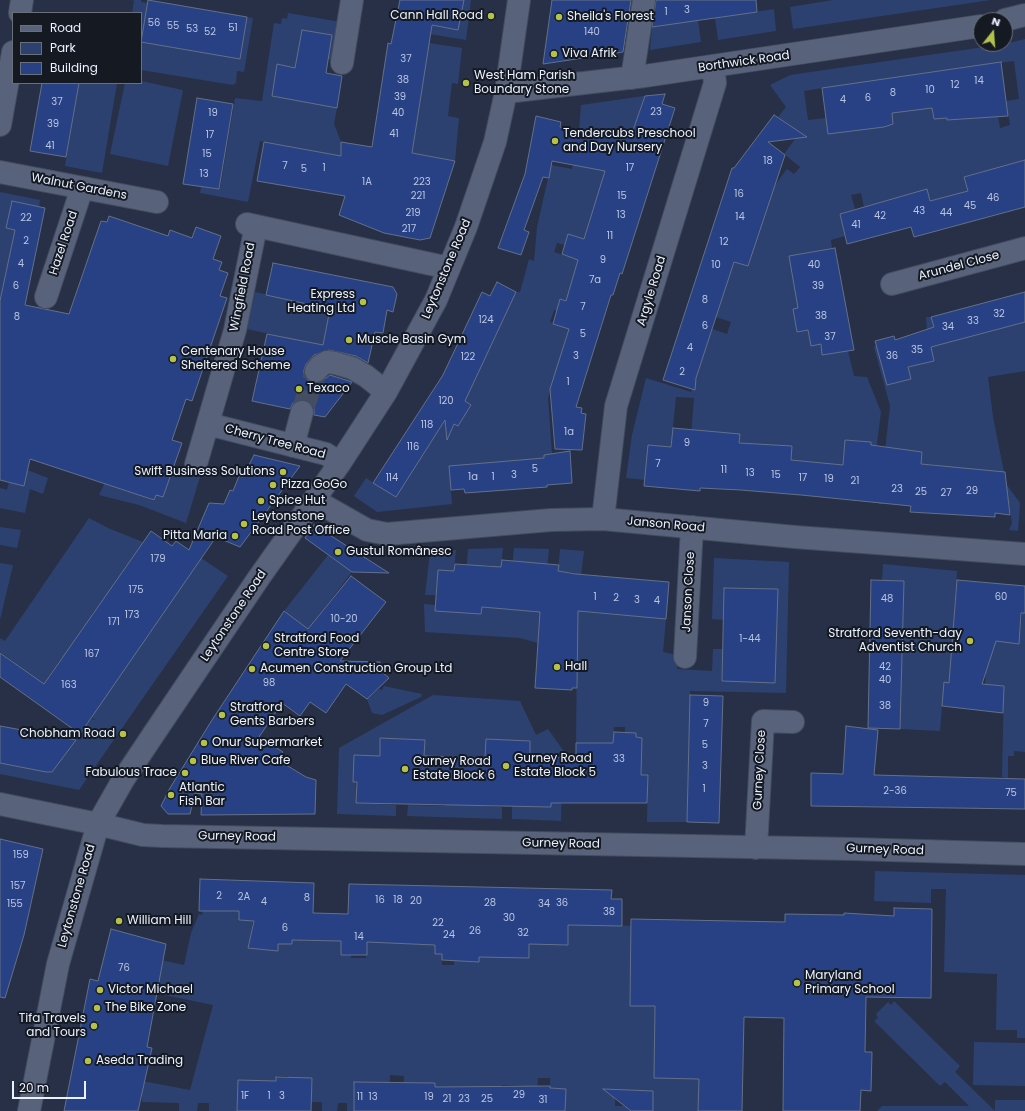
<!DOCTYPE html>
<meta charset="utf-8">
<style>
body{margin:0}
#map{position:relative;width:1025px;height:1111px;overflow:hidden;background:#273046;font-family:Poppins,sans-serif}
canvas{display:block}
.legend{position:absolute;left:12px;top:12px;width:130px;height:72px;box-sizing:border-box;background:#141922;border:1px solid #6a6f7a;margin:0;padding:5px 7px;list-style:none;font-size:12px;color:#eaf1ff}
.legend li{display:flex;align-items:center;gap:8px;height:20px}
.legend b{width:20px;border:1px solid #6a6f7a}
.north{position:absolute;left:973px;top:12px;width:40px;height:40px;box-sizing:border-box;background:#141922;border:1px solid #6a6f7a;border-radius:50%;rotate:17deg;font-size:11px;font-weight:700;line-height:16px;text-align:center;color:#eaf1ff}
.north::after{content:'';display:block;margin:auto;width:14px;height:18px;background:#b4c24a;clip-path:polygon(50% 0,100% 100%,50% 72%,0 100%)}
.scale{position:absolute;left:12px;top:1081px;width:74px;height:18px;box-sizing:border-box;border:2px solid #eaf1ff;border-top:0;padding-left:5px;font-size:12px;line-height:14px;white-space:nowrap;color:#eaf1ff;-webkit-text-stroke:3px #141922;paint-order:stroke}
</style>
<div id="map">
<canvas width="1025" height="1111"></canvas>
<ul class="legend">
<li><b style="height:5px;background:#58637b"></b>Road</li>
<li><b style="height:11px;background:#2d4170"></b>Park</li>
<li><b style="height:11px;background:#274184"></b>Building</li>
</ul>
<div class="north">N</div>
<div class="scale">20 m</div>
</div>
<script>
const g = document.querySelector('canvas').getContext('2d');
g.lineJoin = 'round';
function paint(path, color) { g.fillStyle = color; g.fill(path, 'evenodd'); }
const poly = rows => new Path2D(rows.map(r => 'M' + r).join(''));
function strokePath(path, color, width, dash) { g.strokeStyle = color; g.lineWidth = width; g.lineCap = dash ? 'butt' : 'round'; g.setLineDash(dash || []); g.stroke(path); }
function write(font, color, halo, rows, align = 'center') {
  g.font = font + ' Poppins,sans-serif'; g.lineWidth = 4; g.setLineDash([]); g.textBaseline = 'middle'; g.strokeStyle = halo; g.fillStyle = color; for (const [text, x, y, turn = 0] of rows) {
    g.save(); g.translate(x, y); g.rotate((+turn || 0) * Math.PI / 180); g.textAlign = isNaN(turn) ? turn : align; if (halo) g.strokeText(text, 0, 0); g.fillText(text, 0, 0); g.restore();
  }
}
const green = poly([
 [132,0,141,0,141,2,148,3,142,42,240,59,247,17,253,18,244,72,237,71,236,83,233,85,141,70,141,13,132,13,134,1],
 [464,0,471,0,466,40,429,34,431,25,458,30],
 [833,0,991,0,793,29,790,7],
 [774,9,776,31,718,40,715,18],
 [288,13,341,22,335,61,328,59,332,35,302,30,298,53,300,69,277,65,272,96,337,108,334,124,341,142,341,174,336,155,260,141,248,202,200,193,201,187,220,189,235,98,262,101,274,23,281,24,282,18,287,19],
 [698,20,701,42,650,50,652,27],
 [1025,39,1025,160,1014,163,1017,177,983,171,964,177,968,191,930,201,926,190,864,207,861,193,851,195,855,209,840,214,845,236,831,240,832,248,789,256,816,305,793,309,797,332,808,330,811,345,821,344,823,355,848,351,854,376,867,377,881,412,870,498,867,498,871,442,846,440,843,465,791,460,792,446,738,456,740,435,714,432,691,437,694,398,676,397,671,447,648,445,645,480,626,478,632,435,646,378,691,392,712,329,727,334,731,322,716,317,733,261,748,266,752,256,739,166,775,185,787,169,794,174,800,167,784,154,799,134,778,117,786,107,770,85,790,75,1005,44],
 [1014,61,1019,99,1006,101,1010,125,1000,128,997,111,973,118,934,119,931,103,916,79,916,74],
 [828,87,900,112,889,113,890,118,893,118,893,124,884,125,826,118,808,120,804,91],
 [429,43,462,48,458,84,452,83,448,116,459,118,455,161,412,153],
 [141,81,183,90,168,166,110,154,125,83,141,83],
 [79,83,117,83,102,173,65,166],
 [651,95,650,100,644,98,632,136,610,130,608,137,620,176,585,240,565,245,557,243,554,252,604,268,597,291,557,311,554,310,550,322,569,329,548,398,552,454,544,455,544,458,449,466,452,504,377,512,354,496,366,478,396,497,446,419,458,426,471,405,460,398,441,378,446,368,474,380,516,292,520,292,529,259,534,261,537,227,551,165,572,169,579,130,581,105],
 [0,192,40,200,39,207,12,201,6,228,15,230,0,301],
 [255,292,305,303,333,295,323,346,247,329],
 [926,317,931,317,939,344,1025,322,1025,371,988,377,993,417,1004,472,935,477,936,465,924,464,923,476,918,459,921,459,922,452,905,450,886,473,883,504,879,504,890,406,874,347,877,345,887,385,911,379,908,367,934,361,927,332],
 [164,466,200,477,186,523,139,505,99,495,107,478,113,480,112,486,128,492,130,486,143,490,141,496,151,500,154,501,156,495,163,497,170,477],
 [27,470,48,478,43,494,30,489,25,513,0,508,0,488,7,490,9,482],
 [1006,484,1020,503,1018,531,1009,530,1012,523],
 [89,518,108,528,143,542,115,583,136,597,128,608,107,594,100,604,92,614,106,640,84,626,70,647,91,661,84,672,62,657,48,677,69,692,65,699,0,652,0,638,5,641],
 [0,527,21,530,17,548,0,545],
 [503,548,501,567,484,565,483,573,466,572,468,549],
 [514,548,549,549,547,570,512,568],
 [560,549,584,551,581,575,586,576,583,612,666,619,663,652,677,655,677,669,712,671,713,649,723,649,722,681,775,682,778,589,725,588,724,620,712,619,714,558,789,562,786,693,690,691,687,822,647,822,648,775,641,775,642,738,636,737,636,733,630,733,624,774,625,727,614,727,613,743,604,743,604,748,584,743,576,743,577,646,538,643,520,638,425,632,424,604,435,605,435,611,481,614,482,607,573,614,576,573,558,571],
 [456,550,454,571,438,570,436,595,425,595,430,552],
 [328,555,352,572,308,629,284,611],
 [201,558,228,576,79,790,0,774,0,763,51,773,91,719,96,720,91,717],
 [0,563,13,565,0,620],
 [883,564,957,571,950,672,949,683,944,683,940,731,900,729,904,581,882,580],
 [990,610,1008,627,1006,642,1019,644,1022,613,1025,613,1025,752,1014,751,1014,756,1008,756,1008,778,1002,777,1004,686,985,685],
 [384,686,422,694,421,697,382,715,372,713,367,699,379,689,382,690],
 [433,695,520,701,536,735,548,729,575,767,562,778,561,821,512,819,512,806,551,807,551,786,556,758,530,757,530,741,486,739,485,758,424,756,425,740,380,738,380,756,355,755,356,803,396,805,396,816,337,814,339,748],
 [446,783,464,784,463,805,502,807,502,819,407,816,408,805,445,806],
 [875,871,1025,875,1025,1038,1017,1038,1017,1030,996,1030,997,974,944,972,946,889,931,889,931,903,874,901],
 [571,889,597,890,596,925,638,926,631,947,630,1006,655,1006,654,1078,684,1079,712,1072,699,1092,698,1111,653,1111,653,1091,615,1090,615,1106,624,1106,631,1111,565,1111,566,1089,550,1088,550,1078,538,1078,536,1111,524,1111,525,1086,502,1085,501,1111,453,1111,453,1087,441,1087,434,1111,435,1083,424,1083,403,1094,404,1076,390,1075,389,1111,379,1083,355,1082,354,1111,347,1111,347,1103,338,1103,337,1111,322,1111,322,1102,311,1102,288,1111,288,1076,276,1076,276,1081,237,1111,209,1111,209,1103,198,1103,197,1111,179,1111,179,1103,142,1102,142,1081,190,1090,213,1005,145,991,147,957,184,965,191,933,199,914,202,915,203,911,239,911,239,920,253,921,248,948,277,951,278,944,292,944,293,912,302,921,302,941,332,941,332,919,341,920,341,955,351,955,351,958,366,958,367,920,377,915,376,943,401,943,435,929,435,953,442,954,442,965,454,965,454,954,479,944,515,948,515,958,529,958,530,919,568,945,568,917,571,917],
 [894,1001,960,1066,955,1072,995,1111,995,1100,1025,1100,1025,1111,877,1111,882,1106,969,1106,945,1082,940,1086,874,1021,878,1018,876,1014,888,1002,891,1005],
 [974,1042,1025,1043,1025,1086,973,1085]
]);
const building = poly([
 [148,0,247,17,240,59,141,42,148,0],
 [400,0,464,0,458,30,432,25,412,153,455,161,430,238,420,240,384,233,339,215,345,196,257,181,264,142,341,156,341,142,372,147,388,43,391,44,400,0],
 [552,0,631,0,623,52,543,64,552,0],
 [656,0,756,0,757,12,652,27,656,0],
 [302,30,332,35,326,73,342,76,337,108,272,96,277,64,295,68,302,30],
 [1001,62,1008,116,947,120,947,118,934,119,932,108,892,113,893,124,884,127,828,134,822,88,1001,62],
 [42,83,79,83,66,157,30,151,42,83],
 [665,94,662,104,675,108,622,274,620,273,613,295,611,295,576,407,582,408,581,413,586,414,582,450,555,449,550,389,569,329,553,324,560,299,566,301,578,260,562,254,568,234,584,239,605,171,552,161,549,178,543,177,524,230,529,232,521,255,498,248,525,174,536,116,561,122,560,127,608,136,610,130,631,136,645,96,665,94],
 [197,98,233,104,219,189,183,184,197,98],
 [774,115,807,137,768,142,785,155,748,266,734,262,696,378,695,390,663,380,732,168,734,168,774,115],
 [1025,160,1025,207,914,237,911,227,847,244,840,214,927,189,930,201,968,191,964,177,1025,160],
 [12,201,45,208,25,305,69,314,101,221,107,222,109,216,168,236,170,230,192,238,196,227,221,236,213,259,222,262,219,270,228,273,220,296,227,298,192,401,186,399,172,440,182,443,163,497,156,495,154,500,30,459,24,486,0,480,0,301,15,230,6,228,12,201],
 [835,248,854,350,822,355,821,344,811,346,808,330,797,332,793,309,798,308,789,256,835,248],
 [273,263,393,287,397,294,393,312,387,310,383,333,375,332,368,363,356,356,329,350,314,355,306,364,304,370,304,375,308,380,314,383,321,382,330,375,352,382,325,417,314,415,314,409,311,403,305,400,299,400,293,403,290,409,252,401,267,334,323,345,330,309,266,295,273,263],
 [497,282,516,292,465,401,471,405,458,426,454,424,447,440,445,420,396,497,373,483,443,375,482,292,490,296,497,282],
 [1025,292,1025,322,931,347,934,361,908,367,911,379,887,385,875,341,894,336,895,340,934,327,931,317,1025,292],
 [673,428,740,434,739,443,792,446,791,460,843,465,845,440,871,442,871,445,922,452,921,464,1005,472,1010,515,995,513,995,517,910,512,911,506,801,495,741,490,700,488,700,491,644,486,648,445,671,447,673,428],
 [570,451,572,483,547,485,547,487,465,493,464,489,451,490,449,466,544,458,544,455,570,451],
 [254,455,300,466,240,547,216,537,80,734,0,677,0,653,44,684,151,531,172,546,176,541,189,550,209,503,224,504,230,490,233,491,239,476,243,477,254,455],
 [314,525,389,573,352,572,305,538,314,525],
 [502,560,559,565,558,571,576,574,669,582,666,619,578,611,577,688,572,688,572,690,535,688,540,612,482,607,481,614,435,611,438,570,454,571,455,564,501,567,502,560],
 [351,576,386,602,340,661,380,662,383,673,389,678,367,699,346,684,326,713,310,702,300,716,282,703,259,737,283,752,278,760,306,777,316,780,315,814,201,815,202,794,195,793,190,814,168,814,161,806,170,788,212,720,284,611,308,629,351,576],
 [871,580,904,581,900,729,868,728,871,580],
 [957,580,1025,586,1025,613,1021,613,1019,644,996,641,982,684,1004,686,1003,713,942,706,944,682,949,683,957,580],
 [724,588,778,589,775,683,722,681,724,588],
 [690,695,723,696,719,823,687,822,690,695],
 [0,726,76,740,52,772,46,772,0,763,0,726],
 [846,726,878,730,874,775,1025,779,1025,809,811,806,811,773,843,774,846,726],
 [614,732,636,733,636,737,642,738,641,775,648,775,647,803,551,803,551,807,356,803,357,782,353,782,354,755,380,756,380,738,425,740,424,756,485,758,486,739,530,741,530,757,576,758,576,743,613,743,614,732],
 [0,839,43,849,24,935,5,998,0,997,0,839],
 [200,879,314,883,313,913,348,914,349,884,612,890,611,899,622,899,622,926,568,925,568,945,529,944,529,958,479,957,479,962,442,960,442,954,435,954,435,945,367,942,367,955,341,955,341,941,292,940,292,944,278,944,278,951,248,948,254,921,239,920,239,911,199,911,200,879],
 [894,908,932,909,931,998,866,997,865,1052,872,1052,871,1091,861,1090,860,1111,783,1111,784,1018,744,1017,742,1111,698,1111,699,1079,654,1078,655,1006,630,1006,631,919,785,922,785,914,844,915,844,913,894,916,894,908],
 [111,929,166,944,147,1047,152,1048,138,1111,64,1111,90,979,98,981,111,929],
 [276,1077,312,1078,311,1111,237,1111,238,1080,276,1081,276,1077],
 [354,1082,435,1083,435,1087,550,1086,550,1088,566,1089,565,1111,354,1111,354,1082],
 [603,1089,653,1091,653,1111,631,1111,603,1089]
]);
const minorTunnel = poly([
 [302,412,316,371]
]);
const minor = poly([
 [20,13,22,0],
 [1005,20,1025,15],
 [342,63,352,0],
 [632,78,644,0],
 [506,92,645,76,981,26],
 [0,125,13,52],
 [0,172,157,202],
 [247,224,449,268],
 [892,284,1025,248],
 [46,297,82,188],
 [316,371,320,366,327,362,335,363,352,368,366,376,386,392],
 [208,424,326,454,340,463],
 [293,446,302,412],
 [196,464,235,330,256,226],
 [314,500,367,530,387,534,551,520,603,519,795,537,1025,554],
 [603,519,616,406,715,83,713,66],
 [685,657,692,527],
 [0,804,98,824,143,835,162,836,853,849,1025,854],
 [756,848,763,721,793,722],
 [29,1111,58,964,98,824,123,780,153,735,258,579,340,463,386,392,436,300,466,227,495,142,506,92,519,0]
]);
const markers = [
 [491,16,4,"#b4c24a"],
 [559,17,4,"#b4c24a"],
 [554,54,4,"#b4c24a"],
 [466,83,4,"#b4c24a"],
 [555,141,4,"#b4c24a"],
 [363,302,4,"#b4c24a"],
 [349,340,4,"#b4c24a"],
 [173,359,4,"#b4c24a"],
 [299,389,4,"#b4c24a"],
 [283,472,4,"#b4c24a"],
 [273,485,4,"#b4c24a"],
 [261,501,4,"#b4c24a"],
 [244,524,4,"#b4c24a"],
 [235,536,4,"#b4c24a"],
 [338,552,4,"#b4c24a"],
 [970,641,4,"#b4c24a"],
 [266,646,4,"#b4c24a"],
 [557,667,4,"#b4c24a"],
 [252,669,4,"#b4c24a"],
 [222,715,4,"#b4c24a"],
 [123,734,4,"#b4c24a"],
 [204,743,4,"#b4c24a"],
 [193,761,4,"#b4c24a"],
 [506,766,4,"#b4c24a"],
 [405,769,4,"#b4c24a"],
 [185,773,4,"#b4c24a"],
 [171,795,4,"#b4c24a"],
 [119,921,4,"#b4c24a"],
 [797,983,4,"#b4c24a"],
 [100,990,4,"#b4c24a"],
 [97,1008,4,"#b4c24a"],
 [94,1026,4,"#b4c24a"],
 [88,1061,4,"#b4c24a"]
];
const numberNames = [
 ["3",687,10],
 ["1",666,12],
 ["56",154,23],
 ["55",173,26],
 ["51",233,28],
 ["53",192,29],
 ["52",210,32],
 ["140",592,32],
 ["37",406,59],
 ["38",403,80],
 ["14",979,81],
 ["12",955,85],
 ["10",930,90],
 ["8",893,93],
 ["39",400,97],
 ["6",868,98],
 ["4",843,100],
 ["37",57,102],
 ["23",656,112],
 ["19",213,113],
 ["40",398,113],
 ["39",53,124],
 ["41",394,134],
 ["17",210,135],
 ["41",50,146],
 ["15",207,154],
 ["18",768,161],
 ["7",285,166],
 ["1",324,168],
 ["17",630,168],
 ["5",304,169],
 ["13",204,174],
 ["1A",367,182],
 ["223",422,182],
 ["16",739,194],
 ["221",418,196],
 ["15",622,196],
 ["46",993,198],
 ["45",970,206],
 ["43",919,211],
 ["219",413,213],
 ["44",946,213],
 ["13",621,215],
 ["42",880,216],
 ["14",740,217],
 ["22",26,218],
 ["41",856,225],
 ["217",409,229],
 ["11",610,236],
 ["2",26,241],
 ["12",724,242],
 ["9",603,260],
 ["4",21,264],
 ["10",716,265],
 ["40",814,265],
 ["7a",595,280],
 ["6",16,286],
 ["39",818,286],
 ["8",705,300],
 ["7",583,307],
 ["32",999,314],
 ["38",821,316],
 ["8",17,317],
 ["124",486,320],
 ["33",973,321],
 ["6",705,326],
 ["34",948,327],
 ["5",583,334],
 ["37",830,337],
 ["4",690,348],
 ["35",917,350],
 ["3",576,356],
 ["36",892,356],
 ["122",468,357],
 ["2",682,372],
 ["1",568,382],
 ["120",446,401],
 ["118",427,425],
 ["1a",569,432],
 ["9",687,443],
 ["116",413,447],
 ["7",658,464],
 ["5",535,469],
 ["11",724,470],
 ["13",750,473],
 ["3",514,475],
 ["15",776,475],
 ["1a",473,477],
 ["1",493,477],
 ["114",392,478],
 ["17",803,478],
 ["19",829,479],
 ["21",855,481],
 ["23",897,489],
 ["29",972,491],
 ["25",921,492],
 ["27",946,493],
 ["179",158,559],
 ["175",136,590],
 ["1",595,597],
 ["60",1001,597],
 ["2",616,598],
 ["48",887,599],
 ["3",637,600],
 ["4",657,601],
 ["173",132,615],
 ["10-20",344,619],
 ["171",114,622],
 ["1-44",750,639],
 ["167",92,654],
 ["42",885,667],
 ["40",885,680],
 ["98",269,683],
 ["163",69,685],
 ["9",706,703],
 ["38",885,706],
 ["7",706,724],
 ["5",705,745],
 ["33",619,759],
 ["3",705,766],
 ["1",704,789],
 ["2-36",895,791],
 ["75",1011,793],
 ["159",21,855],
 ["157",18,886],
 ["2",219,896],
 ["2A",244,897],
 ["8",307,898],
 ["16",380,900],
 ["18",398,900],
 ["20",416,901],
 ["4",264,902],
 ["28",490,903],
 ["36",562,903],
 ["155",15,904],
 ["34",544,904],
 ["38",609,912],
 ["30",509,918],
 ["22",438,923],
 ["6",285,928],
 ["26",475,931],
 ["32",523,933],
 ["24",449,935],
 ["14",359,937],
 ["76",124,968],
 ["29",519,1095],
 ["1F",245,1096],
 ["1",269,1096],
 ["3",282,1096],
 ["11",360,1097],
 ["13",373,1097],
 ["19",429,1097],
 ["21",447,1099],
 ["23",464,1099],
 ["25",487,1099],
 ["31",543,1100]
];
const poiNames = [
 ["Cann Hall Road",483,16,"right"],
 ["Sheila's Florest",567,17],
 ["Viva Afrik",562,54],
 ["West Ham Parish",474,76],
 ["Boundary Stone",474,90],
 ["Tendercubs Preschool",563,134],
 ["and Day Nursery",563,148],
 ["Express",355,295,"right"],
 ["Heating Ltd",355,309,"right"],
 ["Muscle Basin Gym",357,340],
 ["Centenary House",181,352],
 ["Sheltered Scheme",181,366],
 ["Texaco",307,389],
 ["Swift Business Solutions",275,472,"right"],
 ["Pizza GoGo",281,485],
 ["Spice Hut",269,501],
 ["Leytonstone",252,517],
 ["Road Post Office",252,531],
 ["Pitta Maria",227,536,"right"],
 ["Gustul Românesc",346,552],
 ["Stratford Seventh-day",962,634,"right"],
 ["Adventist Church",962,648,"right"],
 ["Stratford Food",274,639],
 ["Centre Store",274,653],
 ["Hall",565,667],
 ["Acumen Construction Group Ltd",260,669],
 ["Stratford",230,708],
 ["Gents Barbers",230,722],
 ["Chobham Road",115,734,"right"],
 ["Onur Supermarket",212,743],
 ["Gurney Road",514,759],
 ["Estate Block 5",514,773],
 ["Blue River Cafe",201,761],
 ["Gurney Road",413,762],
 ["Estate Block 6",413,776],
 ["Fabulous Trace",177,773,"right"],
 ["Atlantic",179,788],
 ["Fish Bar",179,802],
 ["William Hill",127,921],
 ["Maryland",805,976],
 ["Primary School",805,990],
 ["Victor Michael",108,990],
 ["The Bike Zone",105,1008],
 ["Tifa Travels",86,1019,"right"],
 ["and Tours",86,1033,"right"],
 ["Aseda Trading",96,1061]
];
const streetNames = [
 ["Borthwick Road",744,62,-8],
 ["Walnut Gardens",79,187,11],
 ["Hazel Road",64,243,-72],
 ["Arundel Close",959,266,-15],
 ["Leytonstone Road",447,269,-67],
 ["Wingfield Road",243,287,-79],
 ["Argyle Road",652,291,-73],
 ["Cherry Tree Road",275,442,15],
 ["Janson Road",666,525,5],
 ["Janson Close",689,592,-87],
 ["Leytonstone Road",234,616,-56],
 ["Gurney Close",760,770,-87],
 ["Gurney Road",237,837,1],
 ["Gurney Road",561,844,1],
 ["Gurney Road",885,850,2],
 ["Leytonstone Road",77,896,-74]
];
paint(green, '#2d4170');
paint(building, '#274184');
strokePath(building, '#647088', 1);
strokePath(minorTunnel, '#444d62', 22, [22, 11]);
strokePath(minor, '#444c5e', 24);
strokePath(minor, '#58637b', 22);
for (const [x, y, r, color] of markers) { const dot = new Path2D(); dot.arc(x, y, r, 0, 2 * Math.PI); g.fillStyle = color; g.fill(dot); strokePath(dot, '#141922', 1.5); }
write('10px', '#b9c5e0', null, numberNames);
write('12px', '#eaf1ff', '#141922', poiNames, 'left');
write('12px', '#eaf1ff', '#141922', streetNames);
</script>
